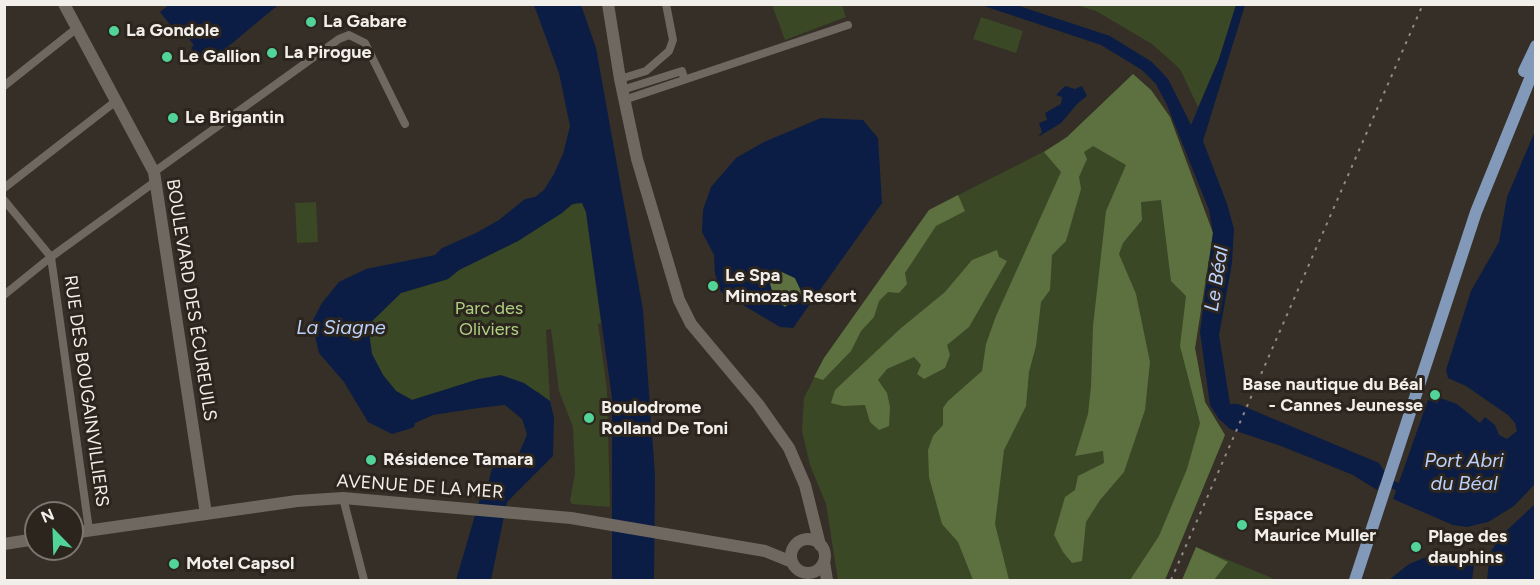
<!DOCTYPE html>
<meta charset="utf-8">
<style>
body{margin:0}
#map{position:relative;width:1540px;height:585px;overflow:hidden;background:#352f27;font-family:Figtree,sans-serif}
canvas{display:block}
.frame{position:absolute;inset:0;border:6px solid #f2eee9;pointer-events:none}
.north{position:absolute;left:24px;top:501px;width:60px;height:60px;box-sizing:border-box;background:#2b251e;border:2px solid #7b756f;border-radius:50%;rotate:337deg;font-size:16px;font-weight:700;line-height:24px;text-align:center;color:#f2eee9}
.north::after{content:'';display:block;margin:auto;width:21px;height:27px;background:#52d397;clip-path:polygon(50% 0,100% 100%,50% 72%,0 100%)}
</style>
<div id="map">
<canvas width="1540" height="585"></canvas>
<div class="frame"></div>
<div class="north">N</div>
</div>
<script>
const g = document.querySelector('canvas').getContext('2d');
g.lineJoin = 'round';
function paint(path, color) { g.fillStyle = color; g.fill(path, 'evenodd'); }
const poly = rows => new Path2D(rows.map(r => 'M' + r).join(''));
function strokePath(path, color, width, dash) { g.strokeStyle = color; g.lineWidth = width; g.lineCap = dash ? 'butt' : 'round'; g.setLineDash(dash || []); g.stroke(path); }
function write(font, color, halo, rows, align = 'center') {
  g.font = font + ' Figtree,sans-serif'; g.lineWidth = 6; g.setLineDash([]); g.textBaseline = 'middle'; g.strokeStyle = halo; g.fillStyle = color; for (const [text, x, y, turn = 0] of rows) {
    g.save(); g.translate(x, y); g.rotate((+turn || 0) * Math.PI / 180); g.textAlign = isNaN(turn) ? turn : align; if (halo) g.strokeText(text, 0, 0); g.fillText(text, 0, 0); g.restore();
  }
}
const green = poly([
 [772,5,842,5,846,17,785,40],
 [1076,5,1236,5,1219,59,1198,107,1180,69,1152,44,1096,11],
 [981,17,1023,31,1016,53,973,39],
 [1133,74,1151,90,1170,117,1213,233,1195,348,1205,402,1225,435,1165,580,838,580,826,504,810,465,802,431,804,398,824,358,929,210,1043,152,1067,137],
 [316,202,318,242,297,243,295,203],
 [577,202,582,203,586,212,601,323,598,324,607,390,610,507,572,504,570,501,575,473,573,427,559,391,551,329,546,330,550,401,538,392,479,379,412,400,396,391,383,375,372,354,369,338,368,325,401,293,448,279,459,270,518,241],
 [1196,547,1270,577,1274,580,1182,580]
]);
const forest = poly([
 [1133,74,1151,90,1170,117,1213,233,1195,348,1205,402,1225,435,1165,580,1130,580,1159,536,1187,469,1200,423,1180,346,1186,296,1171,281,1161,200,1141,202,1142,220,1123,243,1119,254,1136,294,1150,362,1145,410,1124,472,1100,500,1086,522,1082,561,1072,563,1063,552,1054,535,1065,497,1075,490,1078,476,1104,463,1103,451,1075,456,1088,414,1091,386,1093,326,1106,211,1126,165,1093,146,1084,152,1087,159,1079,177,1081,189,1066,241,1052,255,1050,290,1041,302,1036,346,1029,372,1026,406,1004,450,995,524,1009,580,973,580,958,542,942,524,929,477,928,450,933,436,943,425,943,408,948,401,982,371,986,344,996,316,1061,172,1044,152,1067,137],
 [958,195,965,211,936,226,905,273,907,284,899,293,888,292,879,301,874,317,861,331,851,351,823,380,814,377,824,358,929,210],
 [997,250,999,257,1007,261,969,327,947,345,950,355,945,368,924,379,917,374,921,365,914,357,887,369,878,380,887,393,890,407,889,426,879,430,870,422,865,405,843,406,831,403,835,390,900,329,945,292,972,260],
 [782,272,795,278,802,293,796,303,792,301,785,307,774,299,770,284,773,276],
 [1196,547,1228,562,1214,580,1182,580]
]);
const water = poly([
 [170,4,278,4,278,5,206,65,191,48,194,45,184,33,179,36,160,12],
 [534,5,581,5,596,48,643,310,655,475,654,580,612,580,612,398,586,212,582,203,572,204,562,213,518,241,459,270,448,279,401,293,368,325,372,354,383,375,396,391,412,400,479,379,501,375,524,383,550,401,554,418,553,456,507,502,491,580,456,580,481,495,488,484,492,469,519,453,524,442,527,434,522,419,505,405,478,408,433,415,415,423,414,427,409,429,392,434,368,422,344,382,319,353,312,322,322,303,339,282,366,269,435,255,442,248,476,233,499,220,525,199,535,197,544,190,554,174,563,154,570,126,559,73],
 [981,5,1016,5,1110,36,1152,62,1168,79,1191,125,1219,59,1236,5,1245,5,1203,141,1227,204,1234,229,1232,263,1219,335,1230,404,1238,404,1379,463,1385,472,1377,490,1353,475,1281,446,1230,429,1219,419,1210,405,1200,332,1213,233,1209,210,1167,105,1156,84,1142,70,1101,45],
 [1065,86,1075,89,1082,86,1087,96,1078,103,1061,123,1038,137,1042,132,1039,123,1047,120,1045,113,1061,104,1062,97,1056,95],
 [821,118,863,120,878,138,882,203,793,328,780,327,721,292,715,274,714,255,702,232,703,210,711,187,736,158,764,142],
 [782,272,795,278,802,293,796,302,792,301,785,307,774,299,770,284,773,276],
 [1535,131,1535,484,1514,506,1488,522,1467,527,1453,525,1393,499,1428,400,1437,403,1440,398,1457,404,1480,423,1485,417,1495,425,1499,435,1507,439,1517,431,1515,423,1508,415,1466,386,1448,378,1446,370,1471,291,1499,242,1507,197],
 [1535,504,1535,580,1487,580,1490,552,1504,533],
 [1467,552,1474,565,1472,580,1389,580,1409,564,1429,556]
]);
const canal = poly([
 [1383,480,1398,487]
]);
const street = poly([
 [620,79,646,71,669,51,673,40,666,4],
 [4,86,77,28],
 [622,90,682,71,684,78],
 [624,100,848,25],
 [154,172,339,39,349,35,365,43,405,124],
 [4,188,116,101],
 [4,200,51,257,89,530],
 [4,295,51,257,156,181],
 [343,498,364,580]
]);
const secondary = poly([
 [64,4,154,172,206,514],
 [608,4,620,79,637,159,679,300,691,324,758,404,789,448,805,485,820,545],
 [72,533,297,501,343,498,571,518,765,551,792,562],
 '791 556a17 17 0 1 1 34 0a17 17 0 1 1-34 0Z',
 [4,544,36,539],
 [824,562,827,580]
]);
const primary = poly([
 [1524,71,1536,46],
 [1355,580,1476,212,1536,64]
]);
const rail = poly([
 [1171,580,1423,4]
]);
const markers = [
 [311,22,6,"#52d397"],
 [114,31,6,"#52d397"],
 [272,53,6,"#52d397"],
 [167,57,6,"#52d397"],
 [173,118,6,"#52d397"],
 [713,286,6,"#52d397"],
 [1435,395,6,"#52d397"],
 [589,418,6,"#52d397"],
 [371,460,6,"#52d397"],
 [1242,525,6,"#52d397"],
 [1416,547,6,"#52d397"],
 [174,564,6,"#52d397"]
];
const poiNames = [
 ["La Gabare",323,22],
 ["La Gondole",126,31],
 ["La Pirogue",284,53],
 ["Le Gallion",179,57],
 ["Le Brigantin",185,118],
 ["Le Spa",725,276],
 ["Mimozas Resort",725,297],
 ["Base nautique du Béal",1423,385,"right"],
 ["- Cannes Jeunesse",1423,406,"right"],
 ["Boulodrome",601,408],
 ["Rolland De Toni",601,429],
 ["Résidence Tamara",383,460],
 ["Espace",1254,515],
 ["Maurice Muller",1254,536],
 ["Plage des",1428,537],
 ["dauphins",1428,558],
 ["Motel Capsol",186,564]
];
const streetNames = [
 ["BOULEVARD DES ÉCUREUILS",191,300,81],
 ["RUE DES BOUGAINVILLIERS",86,391,82],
 ["AVENUE DE LA MER",420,487,4]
];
const parkNames = [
 ["Parc des",489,309],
 ["Oliviers",489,330]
];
const waterNames = [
 ["Le Béal",1217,279,-81],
 ["La Siagne",341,328],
 ["Port Abri",1464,461],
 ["du Béal",1464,484]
];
paint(green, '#3a4826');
paint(forest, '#5c713f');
paint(water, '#0b1d44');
strokePath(canal, '#0b1d44', 8);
strokePath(street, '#6f6860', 8);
strokePath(secondary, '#6f6860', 12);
strokePath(primary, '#8399b9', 12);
strokePath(rail, '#908b85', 2, [3, 6]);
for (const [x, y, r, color] of markers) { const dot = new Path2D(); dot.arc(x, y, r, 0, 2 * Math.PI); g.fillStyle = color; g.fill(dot); strokePath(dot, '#2b251e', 2); }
write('bold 18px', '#f2eee9', '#2b251e', poiNames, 'left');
write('18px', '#f2eee9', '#2b251e', streetNames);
write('18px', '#afd083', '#2b251e', parkNames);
write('italic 20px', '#bcd2fc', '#2b251e', waterNames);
</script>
